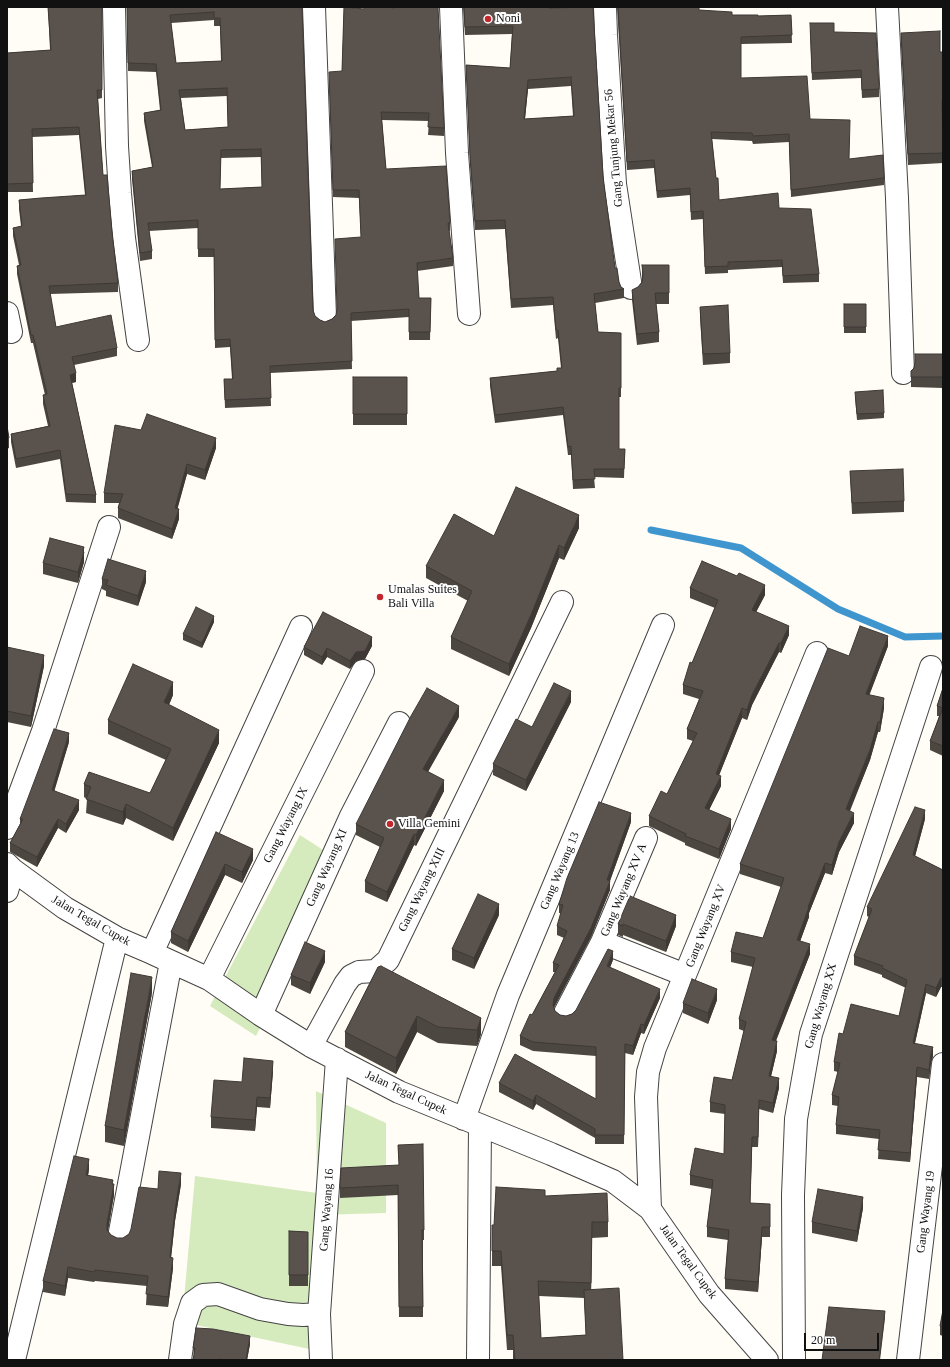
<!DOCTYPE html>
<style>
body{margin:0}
#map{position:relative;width:950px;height:1367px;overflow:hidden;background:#fffdf5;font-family:"Times New Roman",serif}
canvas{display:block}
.frame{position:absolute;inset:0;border:8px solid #111;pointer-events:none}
.scale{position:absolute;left:804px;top:1333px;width:75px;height:18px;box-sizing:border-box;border:2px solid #111;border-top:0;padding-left:5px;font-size:12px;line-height:14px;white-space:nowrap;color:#111;-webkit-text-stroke:3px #fff;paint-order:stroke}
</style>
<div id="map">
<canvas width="950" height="1367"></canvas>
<div class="frame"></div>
<div class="scale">20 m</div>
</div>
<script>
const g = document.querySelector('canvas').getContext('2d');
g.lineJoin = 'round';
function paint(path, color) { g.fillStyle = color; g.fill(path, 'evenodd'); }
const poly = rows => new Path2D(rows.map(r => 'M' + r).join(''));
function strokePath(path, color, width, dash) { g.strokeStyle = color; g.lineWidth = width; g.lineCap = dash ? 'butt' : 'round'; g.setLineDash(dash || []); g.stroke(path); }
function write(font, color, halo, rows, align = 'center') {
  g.font = font + ' "Times New Roman",serif'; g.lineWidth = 4; g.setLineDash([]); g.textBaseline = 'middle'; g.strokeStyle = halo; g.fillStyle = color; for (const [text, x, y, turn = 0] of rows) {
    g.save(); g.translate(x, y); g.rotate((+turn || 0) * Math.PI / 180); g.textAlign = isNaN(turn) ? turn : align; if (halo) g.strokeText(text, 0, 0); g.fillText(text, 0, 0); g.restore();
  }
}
const green = poly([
 [300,835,340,861,256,1036,210,1006],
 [316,1091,386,1123,386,1213,317,1215,314,1350,182,1322,195,1176,317,1193]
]);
const stream = poly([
 [651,530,741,548,838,609,905,637,943,636]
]);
const minor = poly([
 [114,7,117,146,120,193,124,238,138,340],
 [314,7,325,317],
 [451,7,457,153,469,314],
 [605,7,606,35,615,184,631,288],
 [887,7,897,198,903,373],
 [7,313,11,332],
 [7,828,43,731,109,527],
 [7,864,13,870,65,908,117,938,152,953,209,979,261,1015,311,1046,399,1092,551,1154,613,1181,650,1209,709,1294,767,1360],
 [7,891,13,870],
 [602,942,685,975],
 [152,953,301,627],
 [209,979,363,671],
 [565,1013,602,942,646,838],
 [261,1015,351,816,399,723],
 [311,1046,345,984,351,976,359,972,375,971,379,968,388,960,562,602],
 [464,1119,508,995,663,625],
 [650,1209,646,1097,648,1072,655,1048,817,653],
 [119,1237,171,962],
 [14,1360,117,938],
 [180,1360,185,1324,192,1303,203,1295,218,1294,260,1309,288,1314,303,1315,319,1314],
 [321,1360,319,1314,337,1059],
 [478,1360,480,1125],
 [794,1360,793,1195,796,1119,811,1034,931,667],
 [908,1360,943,1064]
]);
const wall = poly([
 [48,7,102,7,102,98,98,99,103,175,112,231,118,283,118,292,50,294,56,327,117,348,117,356,74,365,76,382,72,383,96,495,96,503,66,502,60,459,16,468,11,442,11,434,48,426,43,404,43,395,45,395,33,343,31,343,17,274,17,266,19,265,13,236,13,228,21,226,19,209,19,200,85,195,79,135,32,137,33,192,7,192,7,53,50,50],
 [127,7,302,7,313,310,315,316,320,320,325,322,332,319,336,315,361,237,359,198,333,197,329,80,342,71,344,7,444,128,444,136,428,135,429,121,382,120,386,169,450,223,450,231,449,231,453,258,453,266,417,271,419,298,431,298,430,340,409,340,409,317,351,321,352,369,270,373,271,406,225,408,224,379,232,379,230,347,215,348,214,257,198,257,198,228,149,231,152,251,152,259,140,261,132,179,132,171,152,167,144,121,144,113,160,110,156,72,128,71],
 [214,20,214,26,220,26,221,61,176,63,171,23],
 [227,96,228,127,185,130,181,98],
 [261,157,262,187,220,189,221,158],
 [463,7,549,7,603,176,615,268,619,282,621,287,624,289,624,298,595,303,598,332,621,333,621,397,619,397,619,449,625,449,624,478,594,477,595,488,573,489,571,455,568,455,563,415,495,423,490,386,490,378,557,371,561,368,558,338,556,339,553,305,511,308,505,229,475,230,470,164,466,65,510,68,512,34,465,35],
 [571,86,573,116,525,119,528,89],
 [617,7,699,7,699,10,732,15,758,16,791,15,792,43,741,44,741,78,810,119,849,159,884,178,884,185,791,197,789,142,753,144,752,141,712,139,716,178,719,200,779,208,819,274,819,282,783,283,782,267,728,270,728,273,705,274,703,219,691,220,690,195,657,198,654,168,627,170],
 [810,30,834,32,879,89,879,97,862,98,861,78,812,80],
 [901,33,940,52,943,52,943,163,908,165,901,44],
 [642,265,669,265,669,304,656,304,659,332,659,342,637,345,632,300,632,290,638,287,642,282],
 [844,304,866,304,866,333,844,333],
 [700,307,730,353,730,363,703,365,700,317],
 [943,354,943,388,911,387,911,377,915,363],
 [353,377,407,377,407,425,353,425],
 [855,397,884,413,884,418,857,420],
 [7,426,9,438,9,448,7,449],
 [216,448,205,480,187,474,177,509,179,519,172,539,118,518,118,508,119,503,104,503,104,493],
 [850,471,904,501,904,512,852,514],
 [579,528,564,560,559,558,531,628,509,676,451,649,451,637,468,601,426,578,426,566,494,536],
 [84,551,84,562,78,583,43,574,43,563],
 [102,579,146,582,138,606,106,596,106,591,102,589],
 [690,588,765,595,756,612,789,635,781,653,779,652,752,705,747,720,742,718,719,775,721,786,709,810,731,829,719,859,685,845,685,843,649,826,649,816,667,794,693,741,687,739,687,729,699,699,683,694,683,685,692,663,715,608,690,598],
 [214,622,202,648,183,640,183,634],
 [372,646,365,659,356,661,350,669,327,657,322,665,304,655,304,647],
 [888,646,869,695,884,708,880,732,878,732,870,760,850,811,854,823,839,852,832,875,825,873,809,913,809,917,800,941,810,954,776,1041,777,1051,771,1076,779,1088,773,1113,759,1109,758,1147,752,1147,750,1203,770,1214,770,1237,762,1237,758,1292,725,1289,725,1279,728,1240,707,1237,707,1227,712,1189,690,1185,690,1175,724,1154,725,1114,710,1112,710,1102,732,1080,744,1031,739,1029,739,1019,753,967,731,962,731,952,763,938,781,887,740,874,740,864,849,656],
 [7,647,44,666,31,727,7,722],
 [943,688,943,756,930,750,930,741,939,716,937,716,937,706],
 [173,695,169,705,219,743,173,841,126,818,123,825,86,813,87,799,84,797,84,784,150,793,166,760,108,734,108,720],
 [571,702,526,791,493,775,493,764,532,727],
 [459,717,428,772,444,791,416,846,414,845,387,902,365,892,365,881,380,847,356,835,356,824],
 [69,742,54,790,79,810,66,833,58,828,37,867,10,852,10,843,20,824,20,819],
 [925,819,915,856,943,870,943,987,941,987,936,997,926,993,915,1043,933,1056,931,1063,929,1079,917,1077,910,1162,878,1159,879,1139,836,1134,836,1125,838,1106,832,1105,832,1095,838,1072,834,1071,834,1062,843,1034,899,1016,906,988,882,977,882,975,854,965,854,956,869,917,867,916,867,907],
 [631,822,610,881,610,890,591,937,554,1008,555,1011,560,1015,566,1016,572,1014,576,1010,613,960,610,967,660,998,644,1034,641,1033,633,1055,625,1053,624,1144,595,1144,595,1138,536,1104,533,1110,499,1092,499,1083,596,1099,596,1056,533,1051,520,1045,520,1036,532,1015,555,972,553,972,553,963,564,938,557,935,557,926,561,913,559,913,559,904],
 [216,832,253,860,242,883,225,875,188,952,171,943,171,932],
 [499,915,474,969,452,960,452,949],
 [618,924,676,926,666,952,623,935,623,937,618,935],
 [325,962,310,994,291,985,291,975],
 [378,967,481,1018,481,1034,477,1046,438,1043,417,1032,396,1074,345,1047,345,1032],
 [152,993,124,1146,105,1142,105,1126],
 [717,1000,708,1024,683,1013,683,1003],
 [273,1071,270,1108,257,1107,255,1131,211,1128,211,1117,242,1082],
 [398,1145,424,1230,424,1240,423,1240,423,1317,399,1317,398,1195,340,1198,340,1188,399,1165],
 [89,1170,88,1175,113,1184,114,1195,108,1231,111,1235,117,1238,123,1238,129,1234,158,1189,181,1184,175,1221,171,1257,173,1268,168,1307,146,1305,147,1286,95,1281,94,1282,68,1278,65,1296,43,1292,43,1281],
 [545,1196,608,1222,608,1237,592,1238,591,1290,623,1360,513,1360,513,1350,507,1350,501,1266,492,1266,492,1225,494,1225],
 [539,1296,584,1298,586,1335,541,1338],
 [863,1208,857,1242,812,1233,812,1222],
 [289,1231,308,1232,308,1286,289,1286],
 [943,1310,943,1336,940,1335,940,1326],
 [250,1344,247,1360,192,1360,194,1356,193,1348]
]);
const shadedWall = poly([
 [528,80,528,89,524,128,524,119],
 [76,373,76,382,70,383,70,375],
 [216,438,216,448,205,480,205,470],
 [187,464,187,474,175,518,175,508],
 [179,509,179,519,172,539,172,529],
 [579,515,579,528,564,560,564,548],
 [559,545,559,558,531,628,509,676,509,664],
 [84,547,84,562,78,583,78,572],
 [146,571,146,582,138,606,138,596],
 [765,585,765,595,752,620,752,610],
 [214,616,214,622,202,648,202,643],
 [789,626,789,635,781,653,781,643],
 [888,636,888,646,866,704,866,694],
 [372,637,372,646,365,659,356,661,350,669,350,661,356,652],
 [779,643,779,652,752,705,747,720,747,710,752,695],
 [327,648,327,657,322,665,322,657],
 [44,655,44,666,31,727,31,716],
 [173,682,173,695,164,716,164,702],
 [571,691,571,702,526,791,526,780],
 [884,698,884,708,880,732,880,722],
 [459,706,459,717,423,780,423,769],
 [742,708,742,718,716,783,716,774],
 [878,722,878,732,870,760,846,819,846,809],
 [219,730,219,743,173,841,173,828],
 [69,733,69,742,52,799,52,790],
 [721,776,721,786,705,818,705,808],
 [444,780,444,791,416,846,416,835],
 [79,800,79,810,66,833,66,824],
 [126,804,126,818,123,825,123,812],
 [925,810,925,819,913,864,913,855],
 [631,813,631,822,607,889,610,881,610,890,591,937,554,1007,553,1014,553,1005,554,998,607,880],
 [854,813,854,823,839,852,832,875,832,865,839,842],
 [58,819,58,828,37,867,37,857],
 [731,819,731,829,719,859,719,849],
 [414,834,414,845,387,902,387,892],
 [253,849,253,860,242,883,242,872],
 [825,863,825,873,809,913,809,917,797,950,797,940,808,907],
 [225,864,225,875,188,952,188,941],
 [499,904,499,915,474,969,474,958],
 [676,915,676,926,666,952,666,941],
 [810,944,810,954,772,1050,772,1040],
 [325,951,325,962,310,994,310,983],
 [613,951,613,960,607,975,607,966],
 [152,977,152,993,124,1146,124,1130],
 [941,978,941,987,936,997,936,988],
 [926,984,926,993,913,1052,913,1043],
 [660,989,660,998,644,1034,644,1025],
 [717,989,717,1000,708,1024,708,1013],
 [417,1016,417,1032,396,1074,396,1058],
 [481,1018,481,1034,477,1046,477,1030],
 [641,1024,641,1033,633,1055,633,1046],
 [777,1041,777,1051,769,1085,769,1076],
 [933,1047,933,1056,931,1063,929,1079,929,1070,931,1053],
 [273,1061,273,1071,270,1108,270,1098],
 [917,1067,917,1077,910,1162,910,1153],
 [779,1078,779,1088,773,1113,773,1103],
 [536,1095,536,1104,533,1110,533,1101],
 [257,1097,257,1107,255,1131,255,1120],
 [759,1100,759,1109,758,1147,758,1137],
 [752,1137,752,1147,750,1213,750,1203],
 [89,1159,89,1170,86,1186,86,1175],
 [181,1173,181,1184,175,1221,170,1268,170,1257,175,1210],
 [113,1180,113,1191,114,1184,114,1195,107,1235,107,1224],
 [863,1197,863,1208,857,1242,857,1231],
 [592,1222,592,1238,591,1298,591,1283],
 [762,1227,762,1237,758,1292,758,1282],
 [173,1258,173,1268,168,1307,168,1297],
 [68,1267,68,1278,65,1296,65,1286],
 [885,1311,885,1318,880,1360,879,1360],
 [250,1336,250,1344,247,1360,246,1360]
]);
const building = poly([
 [48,7,102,7,102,90,97,90,103,175,107,175,112,231,118,283,49,286,56,327,111,315,117,348,72,357,76,373,70,375,96,495,66,494,60,450,16,459,11,434,50,426,43,395,47,394,33,335,31,335,17,266,21,265,13,228,22,226,19,200,41,198,86,195,79,127,32,129,33,183,7,184,7,53,51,50,48,7],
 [127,7,302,7,313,310,315,316,320,320,325,322,332,319,336,315,337,309,335,239,361,237,359,190,333,190,329,72,342,71,344,7,364,9,364,7,389,7,394,8,394,7,438,7,444,128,428,127,429,113,381,112,386,169,446,166,450,223,448,223,453,258,417,263,419,298,431,298,430,332,409,332,409,309,351,313,352,361,270,366,271,398,225,400,224,379,233,379,230,339,215,340,214,249,198,249,198,220,148,223,152,251,140,253,132,171,153,167,144,113,161,110,156,64,128,63,127,7],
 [214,12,214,18,220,18,222,61,176,63,170,15,214,12],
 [227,88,228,127,185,130,179,90,227,88],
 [261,149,262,187,220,189,221,150,261,149],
 [464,7,549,7,549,8,593,7,603,176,615,268,617,268,619,282,621,287,624,289,594,294,598,332,621,333,621,388,619,388,619,449,625,449,624,469,594,469,595,479,573,480,571,446,568,447,563,407,495,415,490,378,557,371,557,368,562,368,558,330,556,330,553,297,511,299,505,220,475,221,470,155,466,65,510,68,513,26,465,27,464,7],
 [571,77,574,116,524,119,528,80,571,77],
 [618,7,699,7,699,10,732,12,732,15,758,15,758,16,791,15,792,35,741,37,741,78,807,76,810,119,850,120,849,159,883,155,884,178,791,190,789,134,753,136,752,133,711,132,716,178,718,178,719,200,778,193,779,208,811,209,819,274,783,276,782,260,728,262,728,266,705,267,703,211,691,212,690,188,657,191,654,160,627,162,618,7],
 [810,23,834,23,834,32,876,33,879,89,862,90,861,70,812,73,810,23],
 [940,31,940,52,943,52,943,101,942,101,943,153,908,154,901,33,940,31],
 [642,265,669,265,669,293,655,293,659,332,637,334,632,290,638,287,642,282,643,275,642,265],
 [844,304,866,304,866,327,844,327,844,304],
 [728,305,730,353,703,354,700,307,728,305],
 [915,354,943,354,943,377,911,377,911,371,914,368,915,362,915,354],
 [353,377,407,377,407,414,353,414,353,377],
 [883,390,884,413,857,414,855,392,883,390],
 [147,414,216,438,205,470,187,464,175,508,179,509,172,529,118,508,123,494,104,493,115,425,141,430,147,414],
 [7,426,9,438,7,438,7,426],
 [903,469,904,501,852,503,850,471,903,469],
 [516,487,579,515,564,548,559,545,531,615,509,664,451,637,472,591,426,566,454,514,494,536,516,487],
 [50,538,84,547,83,551,84,552,78,572,43,563,50,538],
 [108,559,146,571,138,596,106,585,108,580,102,579,108,559],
 [702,561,737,576,739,573,765,585,752,610,789,626,781,643,779,643,752,695,747,710,742,708,716,774,721,776,705,808,731,819,719,849,685,836,686,834,649,816,661,791,667,794,697,733,687,729,703,691,683,685,690,662,692,663,718,600,690,588,702,561],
 [196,607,214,616,202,643,183,634,196,607],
 [323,612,372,637,365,651,356,652,350,661,327,648,322,657,304,647,323,612],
 [860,626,888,636,866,694,884,698,880,722,878,722,870,750,846,809,854,813,839,842,832,865,825,863,808,907,809,907,797,940,810,944,772,1040,777,1041,769,1076,779,1078,773,1103,759,1100,758,1137,752,1137,750,1203,770,1204,770,1227,762,1227,758,1282,725,1279,729,1230,707,1227,713,1180,690,1175,695,1148,724,1154,725,1105,710,1102,714,1077,732,1080,746,1022,739,1019,755,958,731,952,736,932,763,938,784,878,740,864,828,648,849,656,860,626],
 [7,647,44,655,31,716,7,711,7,647],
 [133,664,173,682,164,702,219,730,173,828,126,804,123,812,86,799,91,787,84,784,89,772,150,793,171,749,108,720,133,664],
 [554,683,571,691,526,780,493,764,516,719,532,727,554,683],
 [427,688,459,706,423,769,444,780,416,835,414,834,387,892,365,881,384,838,356,824,411,716,427,688],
 [943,688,943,746,930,741,943,708,937,706,943,688],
 [54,729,69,733,52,790,79,800,66,824,58,819,37,857,10,843,23,819,20,819,54,729],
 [599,802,631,813,607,880,610,881,591,928,554,998,553,1005,555,1011,560,1015,566,1016,572,1014,576,1010,608,949,613,951,607,966,660,989,644,1025,641,1024,633,1046,625,1044,624,1135,595,1135,595,1129,536,1095,533,1101,499,1083,515,1054,596,1099,596,1047,533,1042,520,1036,530,1014,532,1015,559,965,553,963,567,931,557,926,563,905,559,904,567,878,599,802],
 [915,807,925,810,913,855,943,870,943,978,941,978,936,988,926,984,913,1043,933,1047,931,1053,929,1070,917,1067,910,1153,878,1150,880,1130,836,1125,839,1097,832,1095,840,1063,834,1062,839,1033,843,1034,851,1004,899,1016,907,980,882,968,883,966,854,956,872,909,867,907,915,807],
 [216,832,253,849,242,872,225,864,188,941,171,932,216,832],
 [478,894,499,904,474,958,452,949,478,894],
 [630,896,676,915,666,941,623,924,623,926,618,924,630,896],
 [305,942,325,951,310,983,291,975,305,942],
 [381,966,481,1018,477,1030,438,1027,417,1016,396,1058,345,1032,378,967,381,966],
 [131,973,152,977,124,1130,105,1126,131,973],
 [692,979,717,989,708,1013,683,1003,692,979],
 [244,1058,273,1061,270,1098,257,1097,255,1120,211,1117,214,1080,242,1082,244,1058],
 [423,1144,424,1230,422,1230,423,1307,399,1307,398,1185,340,1188,341,1168,399,1165,398,1145,423,1144],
 [74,1156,89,1159,86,1175,113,1180,112,1184,114,1184,107,1224,107,1230,111,1235,117,1238,123,1238,129,1234,131,1229,139,1187,158,1189,159,1171,181,1173,175,1210,170,1257,173,1258,168,1297,146,1294,148,1276,95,1270,94,1272,68,1267,65,1286,43,1281,74,1156],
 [496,1187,545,1190,545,1196,607,1193,608,1222,592,1222,591,1283,538,1281,541,1338,586,1335,584,1290,619,1288,623,1360,515,1360,513,1335,507,1335,501,1251,492,1251,492,1225,494,1225,496,1187],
 [818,1189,863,1197,857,1231,812,1222,818,1189],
 [289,1231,308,1232,308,1275,289,1275,289,1231],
 [829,1307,885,1311,879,1360,822,1360,829,1307],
 [943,1310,943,1327,940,1326,943,1310],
 [196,1328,213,1329,250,1336,246,1360,225,1360,219,1359,219,1360,193,1360,195,1348,193,1348,196,1328]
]);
const markers = [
 [488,19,4,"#c4262e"],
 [380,597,4,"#c4262e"],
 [390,824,4,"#c4262e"]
];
const poiNames = [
 ["Noni",496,19],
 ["Umalas Suites",388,590],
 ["Bali Villa",388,604],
 ["Villa Gemini",398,824]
];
const streetNames = [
 ["Gang Tunjung Mekar 56",614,148,-95],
 ["Gang Wayang IX",286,825,-63],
 ["Gang Wayang XI",327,868,-66],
 ["Gang Wayang 13",560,871,-67],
 ["Gang Wayang XIII",422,890,-64],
 ["Gang Wayang XV A",624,890,-67],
 ["Jalan Tegal Cupek",91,921,30],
 ["Gang Wayang XV",706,926,-68],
 ["Gang Wayang XX",821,1006,-74],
 ["Jalan Tegal Cupek",406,1093,25],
 ["Gang Wayang 16",327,1210,-86],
 ["Gang Wayang 19",926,1212,-83],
 ["Jalan Tegal Cupek",688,1262,54]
];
paint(green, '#d5ebbd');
strokePath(stream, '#3f96cf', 7);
strokePath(minor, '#444', 24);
strokePath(minor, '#fff', 22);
paint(wall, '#4d4742');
paint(shadedWall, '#3f3936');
paint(building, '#5a524d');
strokePath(building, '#3f3936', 1);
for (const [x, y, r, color] of markers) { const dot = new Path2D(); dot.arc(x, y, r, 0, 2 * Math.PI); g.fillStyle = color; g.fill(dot); strokePath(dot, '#fff', 1.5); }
write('12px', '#111', '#fff', poiNames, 'left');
write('12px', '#111', '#fff', streetNames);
</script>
